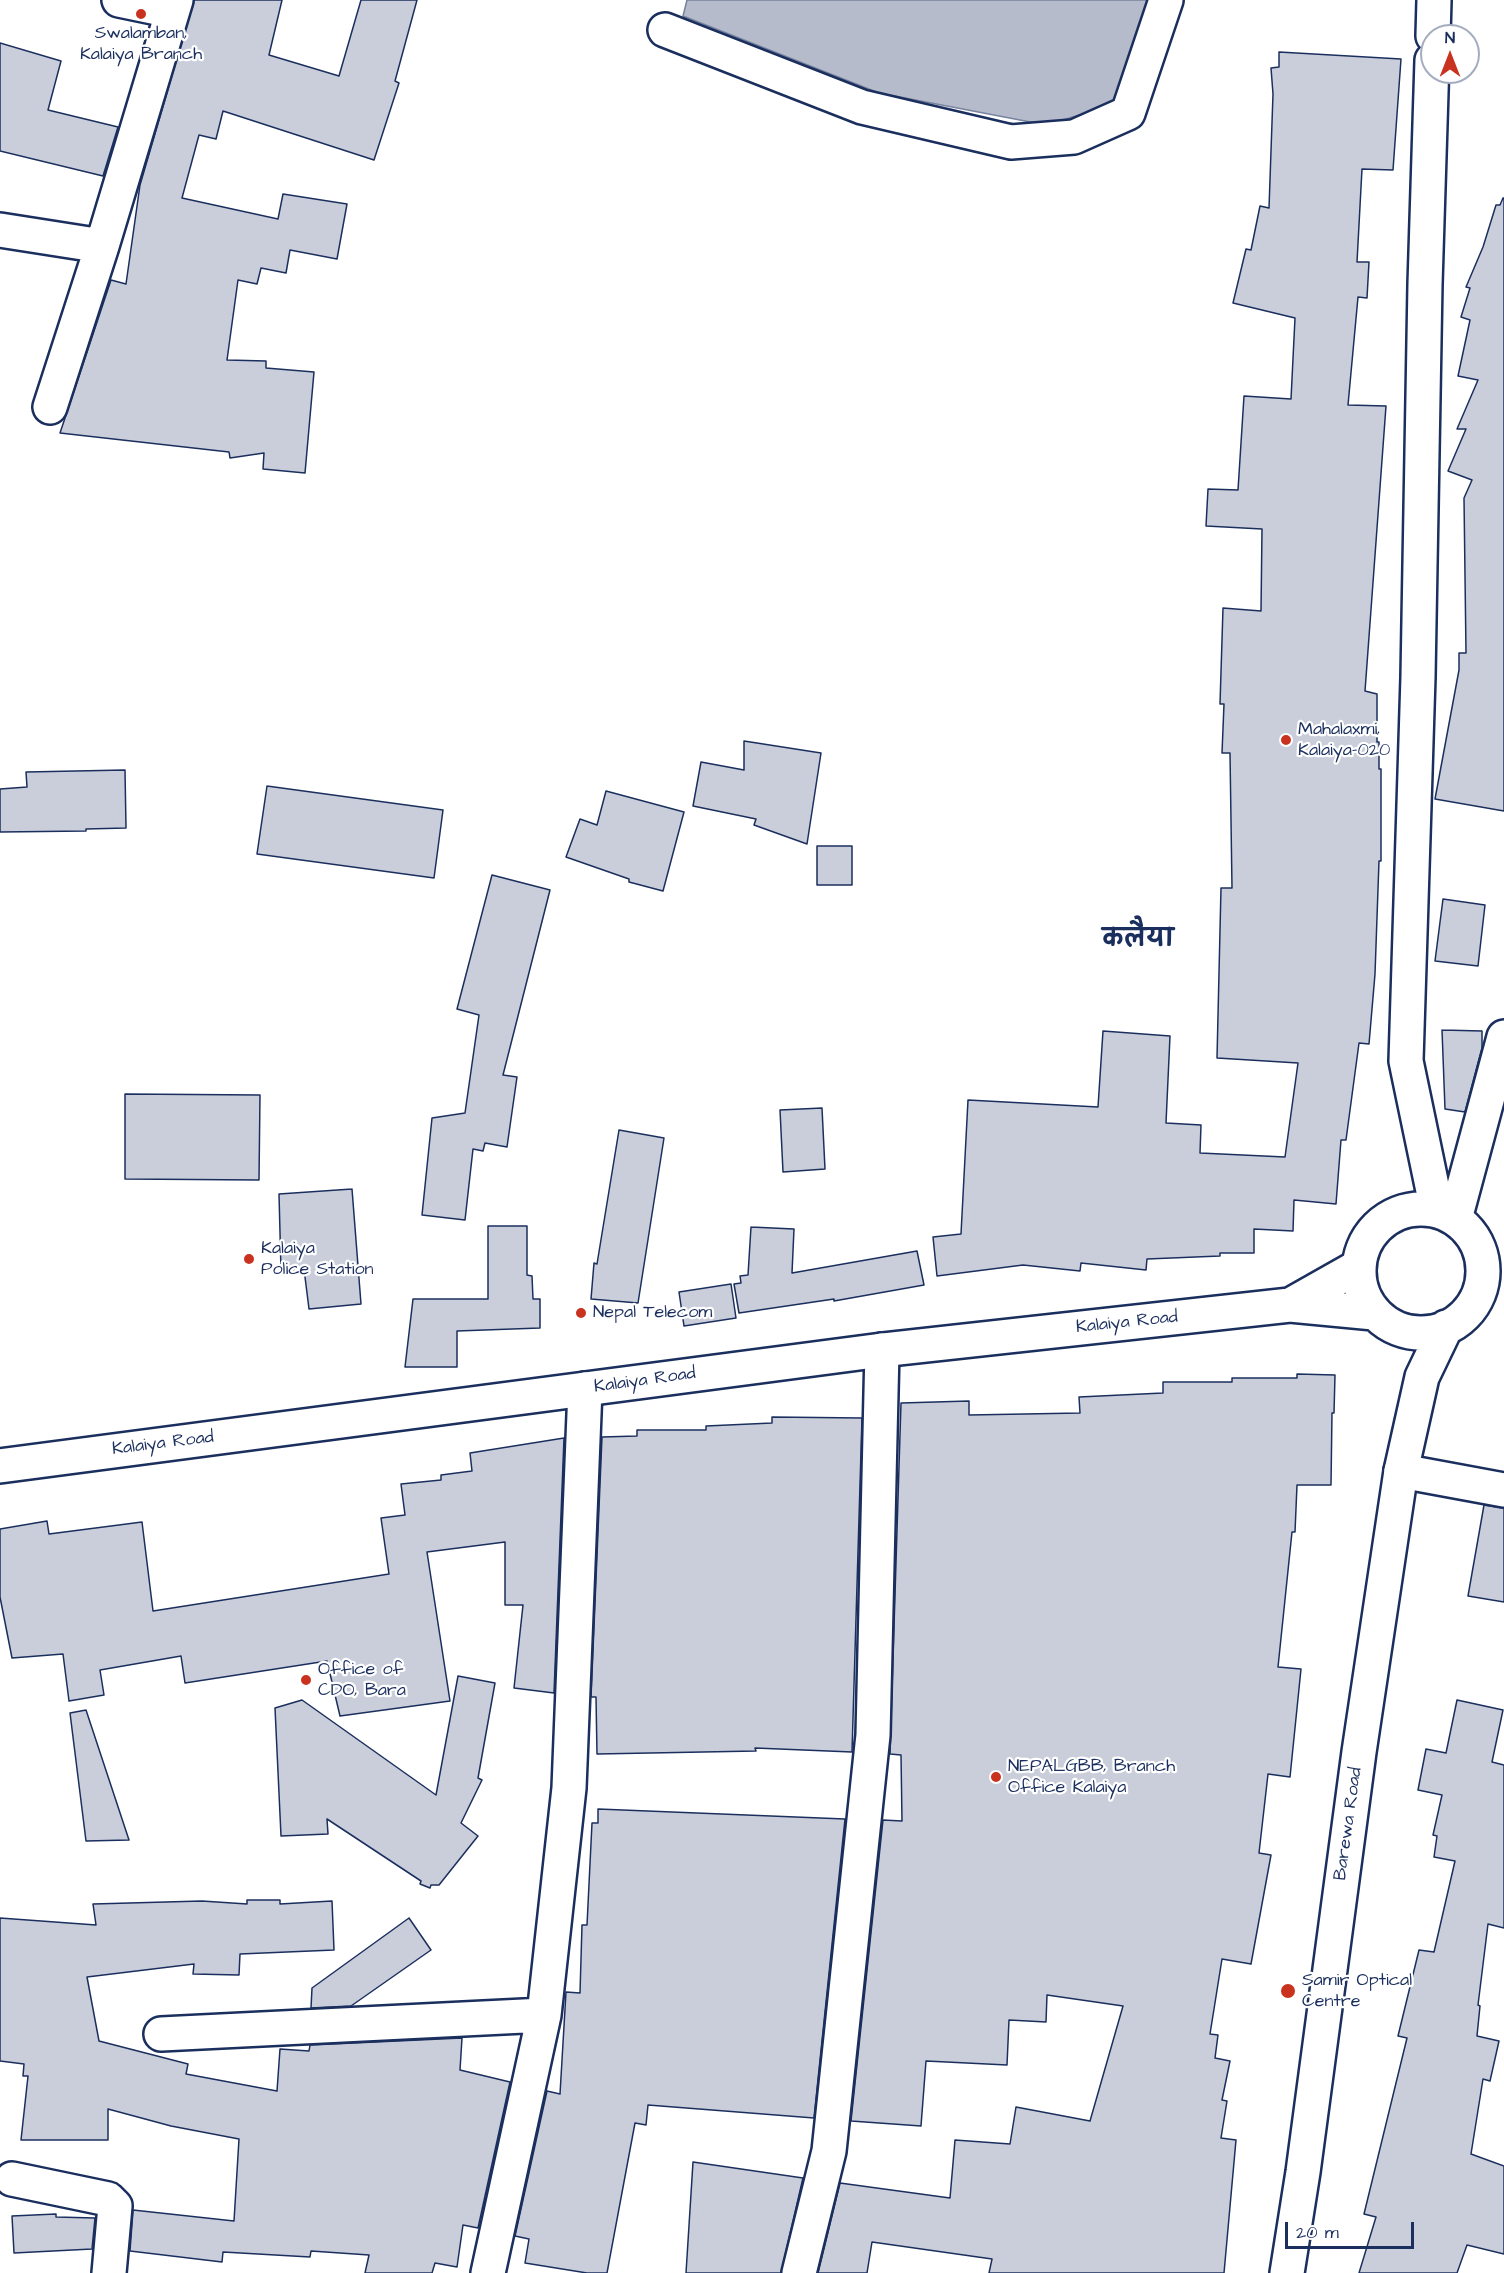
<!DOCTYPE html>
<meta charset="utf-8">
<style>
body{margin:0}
#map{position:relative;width:1504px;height:2273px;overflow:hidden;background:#fff;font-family:"Architects Daughter",sans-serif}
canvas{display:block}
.north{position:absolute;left:1420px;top:24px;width:60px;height:60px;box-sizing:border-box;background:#fff;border:2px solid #a4acbf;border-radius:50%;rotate:0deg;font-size:16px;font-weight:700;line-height:24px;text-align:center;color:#1b2f5e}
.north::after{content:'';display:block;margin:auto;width:21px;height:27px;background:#c8321e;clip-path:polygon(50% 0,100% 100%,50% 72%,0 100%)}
.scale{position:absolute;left:1285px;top:2222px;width:129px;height:27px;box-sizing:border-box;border:3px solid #1b2f5e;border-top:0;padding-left:8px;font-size:18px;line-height:21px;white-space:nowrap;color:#1b2f5e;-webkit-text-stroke:4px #fff;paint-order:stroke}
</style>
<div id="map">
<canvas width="1504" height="2273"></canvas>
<div class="north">N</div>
<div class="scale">20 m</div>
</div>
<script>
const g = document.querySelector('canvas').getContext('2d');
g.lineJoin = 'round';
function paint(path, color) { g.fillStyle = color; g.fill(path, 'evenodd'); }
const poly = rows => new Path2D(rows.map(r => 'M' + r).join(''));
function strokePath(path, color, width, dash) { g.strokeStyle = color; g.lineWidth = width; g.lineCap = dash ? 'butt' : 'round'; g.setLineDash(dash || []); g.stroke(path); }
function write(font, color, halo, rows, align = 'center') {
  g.font = font + ' "Architects Daughter","Playpen Sans Deva",sans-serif'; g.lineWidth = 4.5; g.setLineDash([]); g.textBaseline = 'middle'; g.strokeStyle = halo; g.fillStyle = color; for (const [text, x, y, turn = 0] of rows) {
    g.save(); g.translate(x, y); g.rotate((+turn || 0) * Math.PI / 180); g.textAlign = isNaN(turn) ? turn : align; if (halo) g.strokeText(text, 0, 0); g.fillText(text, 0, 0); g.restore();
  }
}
const water = poly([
 [687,0,1154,0,1116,104,1046,125,879,93,683,16,687,0]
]);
const building = poly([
 [194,0,282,0,269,55,339,76,361,0,417,0,395,81,399,83,374,160,223,111,216,139,199,135,182,198,278,219,283,194,347,204,337,259,290,250,286,273,261,268,257,284,238,280,227,360,266,361,266,368,314,372,305,473,263,469,264,453,230,458,229,452,60,433,111,280,126,284,140,185,194,0],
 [0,43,61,61,48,110,118,127,103,176,0,151,0,43],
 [1279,52,1401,59,1393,170,1362,169,1357,262,1369,262,1367,298,1358,297,1348,405,1386,406,1365,691,1377,694,1377,742,1379,742,1379,769,1381,769,1381,861,1379,861,1375,974,1369,1044,1359,1043,1346,1140,1341,1140,1336,1204,1294,1200,1293,1231,1254,1229,1254,1253,1220,1253,1220,1256,1147,1259,1146,1270,1081,1263,1080,1271,1023,1265,937,1276,933,1237,961,1234,968,1100,1098,1107,1103,1031,1170,1036,1166,1123,1201,1125,1200,1153,1285,1157,1298,1063,1217,1058,1221,888,1232,888,1230,753,1222,753,1224,704,1220,704,1223,608,1261,611,1262,529,1206,526,1208,489,1238,490,1244,396,1291,399,1295,318,1233,303,1246,249,1251,250,1260,206,1269,208,1273,94,1271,68,1279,67,1279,52],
 [1503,198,1504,198,1504,811,1435,799,1459,670,1459,653,1466,653,1464,498,1472,480,1448,471,1466,429,1457,429,1478,380,1458,376,1470,320,1461,317,1470,288,1466,287,1483,247,1496,205,1500,205,1503,198],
 [744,741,821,753,807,844,754,825,756,819,693,806,701,762,744,770,744,741],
 [125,770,126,828,86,829,86,831,0,832,0,789,27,787,26,772,125,770],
 [267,786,443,810,434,878,257,854,267,786],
 [606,791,684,812,663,891,629,882,629,879,566,857,580,819,597,825,606,791],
 [817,846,852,846,852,885,817,885,817,846],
 [492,875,550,890,503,1075,517,1077,507,1147,485,1143,483,1151,473,1149,465,1220,422,1215,432,1118,465,1113,479,1015,457,1009,492,875],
 [1443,899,1485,905,1478,966,1435,961,1443,899],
 [1442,1030,1482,1031,1482,1048,1465,1112,1445,1109,1442,1030],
 [125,1094,260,1095,259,1180,125,1179,125,1094],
 [822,1108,825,1169,783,1172,780,1110,822,1108],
 [619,1130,664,1138,638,1303,591,1299,594,1263,597,1264,619,1130],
 [352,1189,361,1304,309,1309,304,1269,281,1271,279,1194,352,1189],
 [488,1226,527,1226,527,1275,532,1276,533,1299,540,1299,540,1328,457,1331,457,1367,405,1367,413,1299,488,1299,488,1226],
 [751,1227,794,1229,792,1273,917,1251,924,1285,834,1301,834,1299,739,1313,734,1284,741,1283,740,1276,748,1275,751,1227],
 [731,1284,736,1318,684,1326,679,1292,731,1284],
 [1297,1374,1335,1375,1334,1413,1332,1413,1331,1485,1297,1485,1295,1532,1292,1532,1278,1667,1301,1669,1290,1777,1268,1774,1259,1853,1271,1855,1251,1964,1222,1959,1210,2034,1218,2035,1215,2058,1230,2061,1222,2100,1227,2101,1221,2138,1236,2140,1224,2273,989,2273,992,2259,872,2242,867,2273,818,2273,840,2183,950,2198,955,2140,1010,2144,1016,2107,1090,2121,1123,2006,1047,1995,1046,2022,1009,2020,1007,2065,926,2061,921,2126,851,2121,883,1820,902,1821,901,1755,890,1754,901,1403,969,1401,969,1415,1080,1413,1079,1397,1163,1393,1163,1382,1232,1382,1232,1378,1297,1378,1297,1374],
 [772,1417,862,1418,852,1752,755,1748,756,1751,597,1754,596,1697,591,1697,602,1437,637,1436,637,1430,706,1430,706,1426,772,1423,772,1417],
 [564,1438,554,1693,514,1688,523,1605,505,1605,505,1542,427,1552,450,1701,340,1716,327,1661,185,1683,181,1656,100,1670,104,1695,69,1701,63,1654,12,1658,0,1597,0,1529,47,1521,49,1534,142,1522,153,1611,389,1574,381,1518,405,1515,401,1484,441,1480,441,1475,472,1471,470,1453,564,1438],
 [1484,1505,1504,1508,1504,1602,1468,1596,1484,1505],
 [458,1676,495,1683,478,1778,482,1780,461,1823,478,1836,439,1885,431,1885,430,1888,420,1884,421,1881,327,1819,328,1834,281,1836,275,1708,302,1700,436,1795,458,1676],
 [1457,1700,1503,1710,1492,1762,1504,1765,1504,1928,1488,1924,1478,2005,1480,2006,1477,2036,1499,2041,1490,2081,1483,2079,1471,2154,1504,2166,1504,2254,1467,2245,1457,2273,1359,2273,1376,2217,1364,2214,1407,2038,1398,2036,1419,1950,1434,1952,1455,1861,1434,1857,1437,1836,1433,1835,1442,1795,1418,1790,1426,1749,1446,1753,1457,1700],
 [86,1710,129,1840,86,1841,70,1713,86,1710],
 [598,1809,845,1819,814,2118,648,2105,646,2125,635,2123,607,2273,587,2273,525,2263,529,2239,515,2236,547,2091,560,2094,566,1992,580,1993,582,1925,587,1925,592,1823,598,1823,598,1809],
 [247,1900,280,1900,280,1904,332,1901,334,1950,240,1954,239,1975,193,1974,194,1964,87,1977,99,2041,188,2064,186,2074,277,2091,280,2049,309,2051,310,2045,462,2038,460,2070,510,2082,478,2228,463,2225,457,2267,435,2263,432,2273,365,2273,369,2255,311,2251,310,2257,223,2252,222,2262,130,2251,133,2210,234,2221,239,2139,171,2126,108,2109,108,2140,21,2140,28,2076,23,2076,24,2064,0,2061,0,1918,96,1925,93,1904,202,1901,247,1904,247,1900],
 [409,1918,431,1950,351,2006,311,2008,312,1988,409,1918],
 [693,2162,803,2178,781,2273,686,2273,693,2162],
 [56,2214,56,2217,95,2218,92,2249,14,2253,12,2216,56,2214]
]);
const street = poly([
 [119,0,172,11],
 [665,30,862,107,1011,142,1074,137,1128,113,1166,0],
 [0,230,102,246],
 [50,407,102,246,176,0],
 [1401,1471,1504,1490],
 [161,2034,544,2015],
 [12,2179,108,2199,115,2206,109,2273],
 [488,2273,544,2015,569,1788,585,1389],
 [799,2273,829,2151,873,1735,882,1350]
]);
const secondary = poly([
 [1433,36,1434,0],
 [1432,60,1425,284,1418,677,1406,1061,1437,1210],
 '1359 1271a62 62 0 1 1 124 0a62 62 0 1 1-124 0Z',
 [1455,1219,1504,1037],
 [1290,1305,1359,1266],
 [0,1466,882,1350,1290,1305,1374,1313],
 [1287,2273,1303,2172,1359,1752,1401,1471,1422,1377,1446,1327]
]);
const markers = [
 [141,14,6,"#c8321e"],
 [1286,740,6,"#c8321e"],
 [249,1259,6,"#c8321e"],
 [581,1313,6,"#c8321e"],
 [306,1680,6,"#c8321e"],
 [996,1777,6,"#c8321e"],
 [1288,1991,8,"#c8321e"]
];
const poiNames = [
 ["Swalamban,",141,34,"center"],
 ["Kalaiya Branch",141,55,"center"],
 ["Mahalaxmi,",1298,730],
 ["Kalaiya-020",1298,751],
 ["Kalaiya",261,1249],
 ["Police Station",261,1270],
 ["Nepal Telecom",593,1313],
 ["Office of",318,1670],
 ["CDO, Bara",318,1691],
 ["NEPALGBB, Branch",1008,1767],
 ["Office Kalaiya",1008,1788],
 ["Samir Optical",1302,1981],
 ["Centre",1302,2002]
];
const streetNames = [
 ["Kalaiya Road",1127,1323,-6],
 ["Kalaiya Road",645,1381,-8],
 ["Kalaiya Road",163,1444,-7],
 ["Barewa Road",1349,1824,-82]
];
const districtNames = [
 ["कलैया",1138,941]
];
paint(water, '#b5bbca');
strokePath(water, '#77839f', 1.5);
paint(building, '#caceda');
strokePath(building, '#1b2f5e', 1.5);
strokePath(street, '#1b2f5e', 38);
strokePath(secondary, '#1b2f5e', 38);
strokePath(street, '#fff', 33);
strokePath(secondary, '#fff', 33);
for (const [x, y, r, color] of markers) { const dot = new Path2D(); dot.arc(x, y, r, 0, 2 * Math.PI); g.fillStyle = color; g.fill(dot); strokePath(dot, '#fff', 2); }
write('18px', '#1b2f5e', '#fff', poiNames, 'left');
write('18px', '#1b2f5e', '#fff', streetNames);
write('bold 24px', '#1b2f5e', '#fff', districtNames);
</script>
